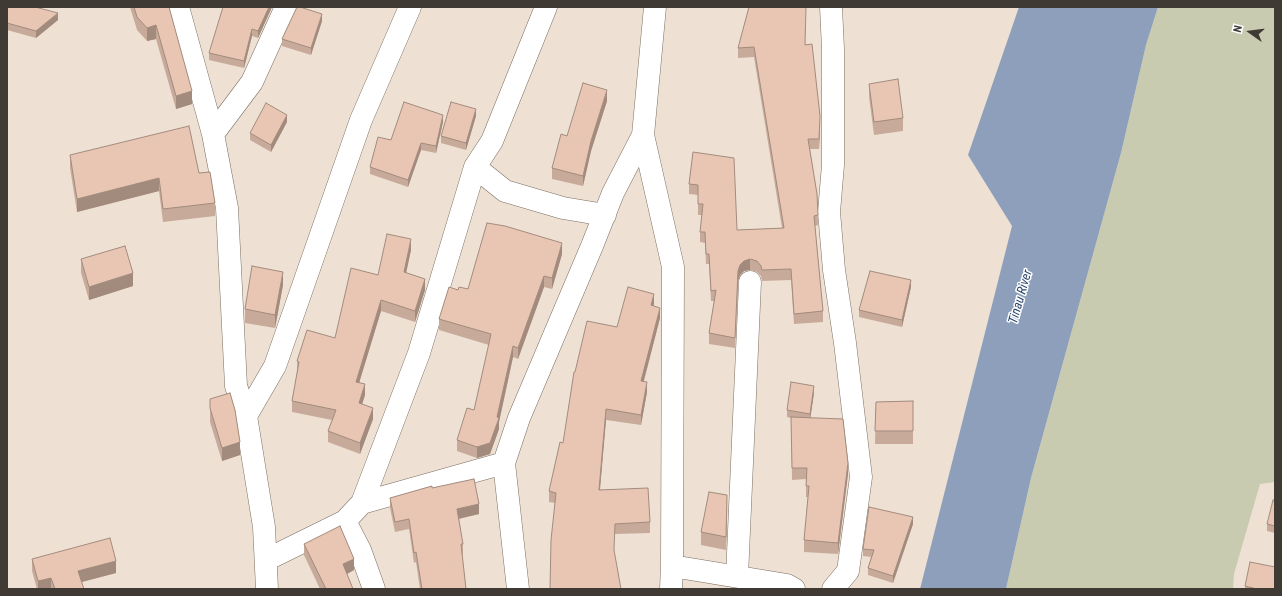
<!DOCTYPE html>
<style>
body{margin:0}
#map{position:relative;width:1282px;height:596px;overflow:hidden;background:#eee1d3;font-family:"Roboto Condensed",sans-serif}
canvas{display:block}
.frame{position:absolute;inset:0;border:8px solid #3f3a34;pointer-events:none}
.north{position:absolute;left:1230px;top:12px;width:40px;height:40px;-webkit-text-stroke:3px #fff;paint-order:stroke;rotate:284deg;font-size:11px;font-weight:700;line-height:16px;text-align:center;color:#3f3a34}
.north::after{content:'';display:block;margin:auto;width:14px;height:18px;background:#3f3a34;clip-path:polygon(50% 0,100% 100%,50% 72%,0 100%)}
</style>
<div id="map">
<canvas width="1282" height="596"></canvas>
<div class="frame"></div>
<div class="north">N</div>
</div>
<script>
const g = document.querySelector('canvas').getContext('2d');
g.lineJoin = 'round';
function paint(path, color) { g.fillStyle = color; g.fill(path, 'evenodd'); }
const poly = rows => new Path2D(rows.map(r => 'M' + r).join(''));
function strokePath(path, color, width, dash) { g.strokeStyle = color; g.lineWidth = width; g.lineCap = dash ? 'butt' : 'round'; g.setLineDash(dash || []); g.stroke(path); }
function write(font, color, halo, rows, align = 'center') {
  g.font = font + ' "Roboto Condensed",sans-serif'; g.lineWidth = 3; g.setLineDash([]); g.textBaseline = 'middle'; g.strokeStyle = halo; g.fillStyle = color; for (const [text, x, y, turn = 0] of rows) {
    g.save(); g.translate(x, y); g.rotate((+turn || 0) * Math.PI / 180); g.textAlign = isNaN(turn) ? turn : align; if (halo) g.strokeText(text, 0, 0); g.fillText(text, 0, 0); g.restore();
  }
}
const green = poly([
 [1158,7,1275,7,1275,482,1260,484,1234,574,1233,589,1006,589,1031,478,1121,153,1146,45]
]);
const water = poly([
 [1019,7,1158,7,1146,45,1121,153,1031,478,1006,589,920,589,1012,226,968,155]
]);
const street = poly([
 [178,7,213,134,227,208,236,386,246,416],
 [546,7,492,141,475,167,505,191,563,208,605,215],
 [655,7,643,135,673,267,672,566,671,589],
 [831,7,833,49,833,165,829,212,834,270,845,343,861,477,848,571,833,589],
 [213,134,252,82,286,7],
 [504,463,518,589],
 [362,503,504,463,519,418,592,246,613,193,643,135],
 [266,560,345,521],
 [672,566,787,585,794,589],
 [737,576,750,282],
 [267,589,264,527,246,416,275,366,361,120,410,7],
 [374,589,360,550,345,521,362,503,419,353,475,167]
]);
const wall = poly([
 [7,7,58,20,36,38,7,30],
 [130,7,169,7,192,104,176,109,156,39,147,41,137,30],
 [272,7,258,38,252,36,244,68,209,60,209,53],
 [749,7,806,45,820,126,819,149,810,149,817,194,818,225,815,226,823,311,823,322,794,324,791,280,762,281,761,276,757,272,750,270,744,271,740,275,738,281,735,348,709,344,709,333,714,301,711,301,709,264,706,264,705,243,700,242,700,232,702,215,698,215,698,195,689,194,689,184,693,152,737,230,782,228,754,57,738,58,738,48],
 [322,21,311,55,282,46,282,39],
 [869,84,903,118,903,131,874,135,869,97],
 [607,101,591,151,583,186,552,179,552,168,567,136],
 [476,116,466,150,441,143,441,136],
 [287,122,271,152,250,140,250,133],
 [443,122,436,153,421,150,408,187,370,174,370,167,391,140],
 [70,155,199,173,215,203,215,216,163,222,159,191,77,212,70,168],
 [411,250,406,272,425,290,415,322,381,311,359,383,365,395,362,404,373,419,360,454,328,442,328,431,332,420,292,412,292,401,297,372,297,361,335,338,378,275],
 [562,254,552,289,544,287,518,359,513,357,499,422,499,429,490,454,477,458,457,451,457,440,474,410,489,345,439,330,439,319,458,290,468,289],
 [81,259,133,286,89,300,81,273],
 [283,285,275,328,245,323,245,309],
 [911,287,902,327,859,317,859,310],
 [654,304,654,306,660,318,644,381,647,392,641,425,606,420,600,489,650,522,650,533,615,534,555,503,549,502,549,491,563,443,575,372,617,327],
 [814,393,810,418,848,474,838,554,804,552,804,540,808,497,806,497,806,479,792,480,791,418,787,417,787,410],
 [210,399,240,455,222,461,210,422],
 [913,401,913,444,875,444,876,402],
 [432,488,479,514,459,519,463,544,463,554,462,554,466,589,420,589,416,562,414,563,409,529,395,532,390,508,390,498],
 [1275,501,1275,533,1267,531,1267,524],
 [727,508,726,550,701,545,701,532],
 [913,524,893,583,868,575,868,568,871,557,863,556,863,549],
 [304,544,354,570,347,574,353,589,320,589,304,555],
 [32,559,116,573,81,582,84,589,37,589,32,571],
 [1245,586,1275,589,1245,589]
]);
const shadedWall = poly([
 [269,7,272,7,258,38,258,31],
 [58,13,58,20,36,38,36,31],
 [322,14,322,21,311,55,311,48],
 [156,25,156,39,147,41,147,28],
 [252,29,252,36,244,68,244,61],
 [607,90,607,101,591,151,583,186,583,176,591,141],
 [192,91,192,104,176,109,176,96],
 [476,109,476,116,466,150,466,143],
 [287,115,287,122,271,152,271,145],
 [443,115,443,122,436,153,436,146],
 [820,116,820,126,819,149,819,139],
 [421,143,421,150,408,187,408,180],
 [159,178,159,191,77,212,77,199],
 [411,239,411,250,404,283,404,272],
 [562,243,562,254,552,289,552,278],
 [750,259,750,270,744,271,740,275,738,281,735,348,738,271,740,265,744,261],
 [283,272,283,285,275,328,275,315],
 [133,273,133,286,89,300,89,287],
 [544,276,544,287,518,359,518,348],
 [425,279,425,290,415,322,415,311],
 [911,280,911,287,902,327,902,320],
 [654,294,654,304,651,316,651,305],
 [381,300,381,311,356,393,356,382],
 [660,308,660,318,641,391,641,381],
 [513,346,513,357,499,422,499,429,490,454,477,458,477,447,497,417],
 [647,382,647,392,641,425,641,415],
 [365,384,365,395,359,414,359,403],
 [814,386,814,393,810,421,810,414],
 [373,408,373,419,360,454,360,443],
 [606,409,606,420,599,500,599,490],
 [240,442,240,455,222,461,222,448],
 [848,463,848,474,838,554,838,543],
 [727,495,727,508,726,550,726,537],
 [479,504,479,514,457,519,457,509],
 [913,517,913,524,893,583,893,576],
 [354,559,354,570,343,576,343,564],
 [116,561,116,573,78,583,78,571],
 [51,578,51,589,38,589,38,581]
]);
const building = poly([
 [7,7,35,7,58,13,36,31,7,23,7,7],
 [134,7,169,7,192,91,176,96,156,25,147,28,137,17,134,7],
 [223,7,269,7,258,31,252,29,244,61,209,53,223,7],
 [297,7,300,7,322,14,311,48,282,39,297,7],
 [749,7,806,7,805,45,812,44,820,116,819,139,808,139,817,194,818,215,814,216,823,311,794,314,791,269,762,270,761,266,757,261,750,259,744,261,740,265,738,271,735,338,709,333,716,290,711,291,709,254,706,254,705,232,700,232,703,204,698,204,698,185,689,184,693,152,734,158,737,230,784,228,754,47,738,48,749,7],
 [898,79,903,118,874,122,869,84,898,79],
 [583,83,607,90,591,141,583,176,552,168,561,134,567,136,583,83],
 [404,102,443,115,436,146,421,143,408,180,370,167,378,137,391,140,404,102],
 [451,102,476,109,466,143,441,136,451,102],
 [266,103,287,115,271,145,250,133,266,103],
 [189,126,199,173,210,172,215,203,163,209,159,178,77,199,70,155,189,126],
 [487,223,505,226,562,243,552,278,544,276,518,348,513,346,497,417,499,418,490,443,477,447,457,440,467,408,474,410,491,334,439,319,449,287,458,290,459,287,468,289,487,223],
 [387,234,411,239,404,272,425,279,415,311,381,300,356,382,365,384,359,403,373,408,360,443,328,431,336,410,292,401,299,362,297,361,307,330,335,338,351,268,378,275,387,234],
 [125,246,133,273,89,287,81,259,125,246],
 [252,266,283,272,275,315,245,309,252,266],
 [870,271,911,280,902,320,859,310,870,271],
 [628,287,654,294,651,305,660,308,641,381,647,382,641,415,606,409,599,490,648,488,650,522,615,524,614,550,621,589,550,589,551,540,556,493,549,491,560,442,563,443,574,372,575,372,587,321,617,327,628,287],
 [791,382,814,386,810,414,787,410,791,382],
 [230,393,235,410,240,442,222,448,210,408,210,399,230,393],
 [913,401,913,431,875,431,876,402,913,401],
 [791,417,843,419,848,463,838,543,804,540,809,486,806,486,807,468,792,468,791,417],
 [474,479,479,504,457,509,463,544,461,544,466,589,422,589,416,552,414,553,409,519,395,522,390,498,432,486,432,488,474,479],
 [709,492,727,495,726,537,701,532,709,492],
 [1273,500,1275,501,1275,526,1267,524,1273,500],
 [869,507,913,517,893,576,868,568,874,550,863,549,869,507],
 [340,526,354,559,343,564,353,589,326,589,304,544,340,526],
 [110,538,116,561,78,571,84,589,55,589,51,578,38,581,32,559,110,538],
 [1250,562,1275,567,1275,589,1257,589,1245,586,1250,562]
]);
const waterNames = [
 ["Tinau River",1021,297,-74]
];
paint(green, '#c9cbb0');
paint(water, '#8d9fbb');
strokePath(street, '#7a6e62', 23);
strokePath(street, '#fff', 22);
paint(wall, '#c8aa9a');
paint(shadedWall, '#a28b7d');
paint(building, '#e8c6b3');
strokePath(building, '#a28b7d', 1);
write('italic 13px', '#2d4770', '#fff', waterNames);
</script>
